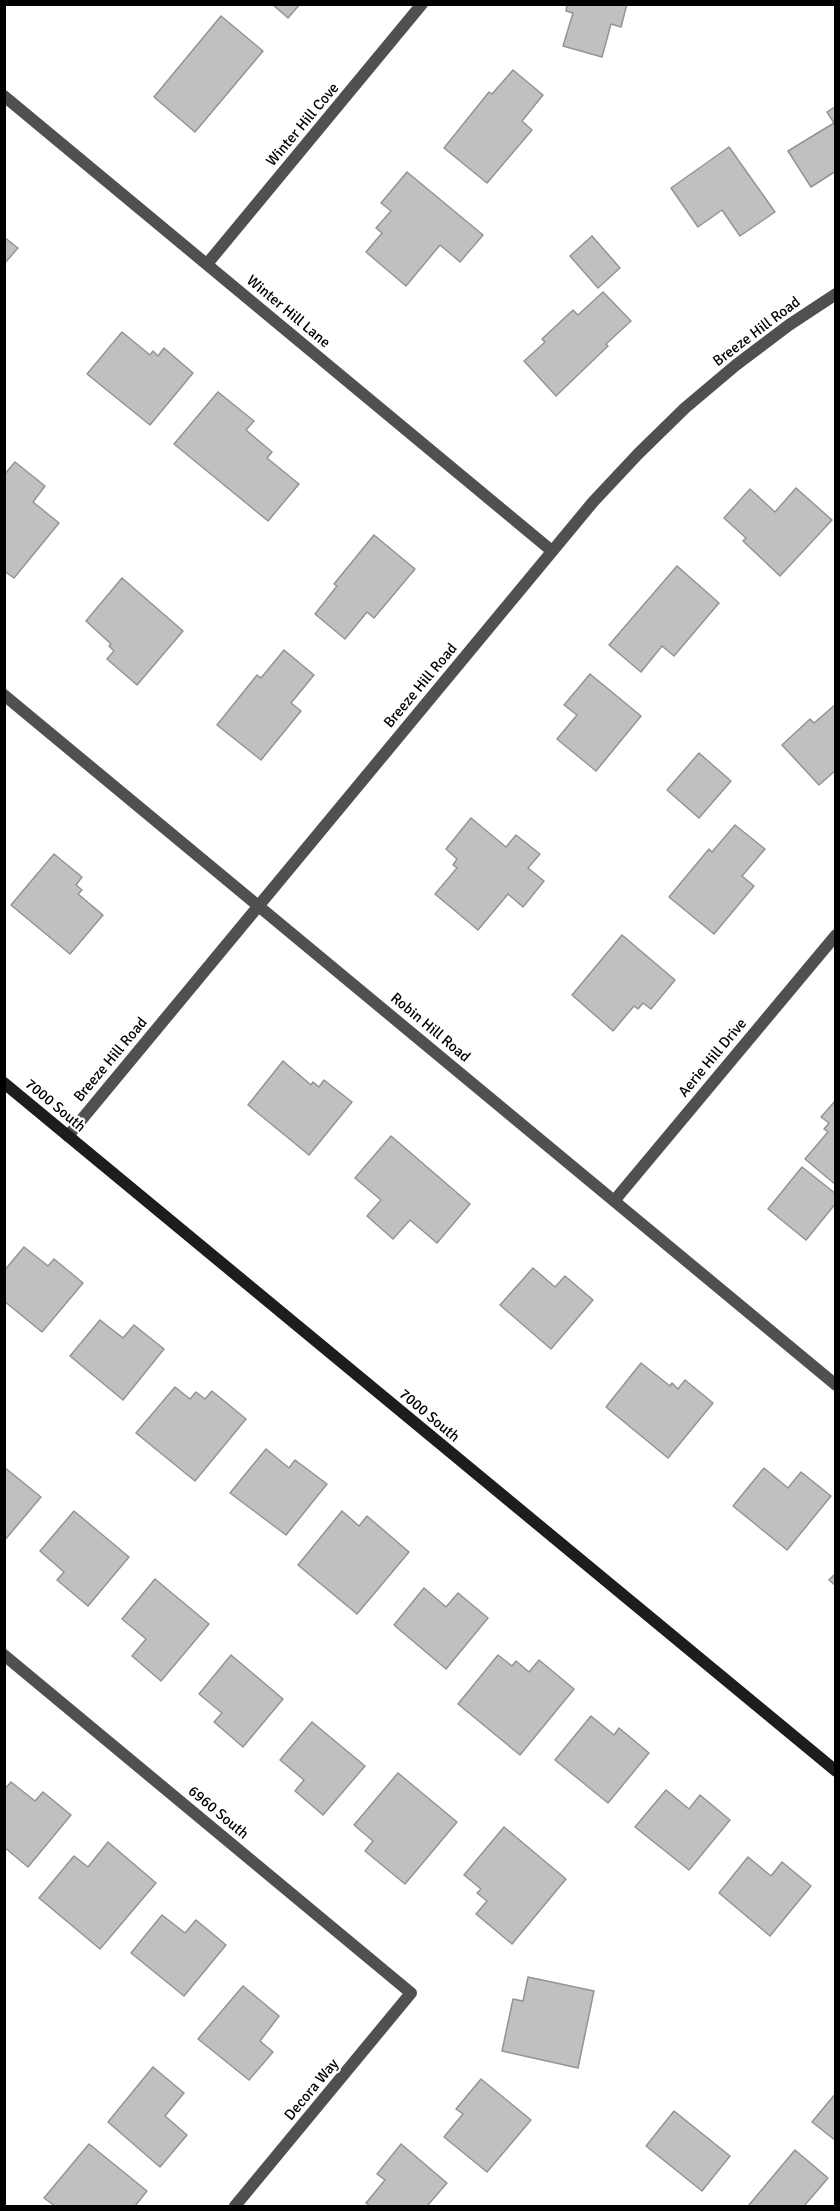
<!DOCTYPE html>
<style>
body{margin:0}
#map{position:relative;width:840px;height:2211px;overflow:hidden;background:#fff;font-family:Signika,sans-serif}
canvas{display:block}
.frame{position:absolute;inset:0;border:6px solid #000;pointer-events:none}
</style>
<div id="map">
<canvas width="840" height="2211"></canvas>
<div class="frame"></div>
</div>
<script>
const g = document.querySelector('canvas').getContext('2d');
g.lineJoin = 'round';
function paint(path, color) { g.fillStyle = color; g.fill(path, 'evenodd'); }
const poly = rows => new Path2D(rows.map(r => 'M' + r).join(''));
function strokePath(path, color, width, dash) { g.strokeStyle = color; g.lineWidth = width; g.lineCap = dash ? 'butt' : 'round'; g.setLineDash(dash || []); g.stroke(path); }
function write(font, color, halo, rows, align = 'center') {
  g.font = font + ' Signika,sans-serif'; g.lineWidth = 4.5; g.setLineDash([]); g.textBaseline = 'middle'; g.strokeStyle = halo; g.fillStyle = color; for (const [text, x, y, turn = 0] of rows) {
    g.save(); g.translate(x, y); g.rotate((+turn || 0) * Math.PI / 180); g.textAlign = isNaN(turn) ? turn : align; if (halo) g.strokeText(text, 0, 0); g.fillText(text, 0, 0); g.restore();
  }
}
const building = poly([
 [272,4,300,4,288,18,272,4],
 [567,4,627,4,621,27,611,24,602,57,563,46,573,13,566,11,567,4],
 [221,16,263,51,195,132,154,97,221,16],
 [513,70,543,95,522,121,532,130,487,183,444,148,489,92,492,94,513,70],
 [836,106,836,171,811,187,788,151,834,123,827,112,836,106],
 [729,147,775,212,740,236,722,210,698,227,671,188,729,147],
 [407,172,483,235,460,262,440,245,406,286,366,252,382,233,376,228,391,211,381,203,407,172],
 [592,236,620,268,598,288,570,256,592,236],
 [4,237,18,248,4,264,4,237],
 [603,292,631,321,606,344,608,346,556,396,524,361,545,342,542,339,573,310,578,315,603,292],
 [122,332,150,355,153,351,158,356,164,348,193,373,150,425,87,374,122,332],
 [218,392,254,421,246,430,272,452,267,458,299,484,268,521,174,444,218,392],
 [15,462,45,486,33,502,59,523,14,578,4,571,4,475,15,462],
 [796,488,832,520,780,576,743,541,746,538,724,518,750,489,775,512,796,488],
 [374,535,415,569,374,618,367,612,345,639,315,614,337,586,334,584,374,535],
 [677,566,719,603,674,656,662,646,641,672,609,645,677,566],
 [122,578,183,631,137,685,107,659,114,651,109,646,111,644,86,621,122,578],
 [284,650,314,675,291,703,301,711,261,760,217,725,257,675,261,678,284,650],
 [590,674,641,716,596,771,557,739,577,715,564,705,590,674],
 [836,704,836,770,819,785,782,745,810,719,814,723,836,704],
 [699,753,731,781,699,818,667,790,699,753],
 [471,818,506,847,516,835,540,854,528,868,544,881,523,907,508,894,478,930,435,894,457,868,453,865,457,859,446,849,471,818],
 [735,825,765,849,742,876,754,886,714,934,669,897,709,849,712,852,735,825],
 [54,854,82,877,76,885,82,890,78,894,103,915,70,954,11,905,54,854],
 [622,935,675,980,651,1009,643,1003,638,1009,634,1006,613,1031,572,995,622,935],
 [283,1061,311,1085,313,1082,319,1087,324,1080,352,1102,309,1155,248,1105,283,1061],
 [836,1100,836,1185,805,1159,828,1132,824,1129,829,1123,821,1117,836,1100],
 [391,1136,470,1204,437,1243,410,1220,393,1239,367,1216,381,1200,355,1178,391,1136],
 [802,1167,836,1194,836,1203,806,1240,768,1209,802,1167],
 [24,1247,48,1266,54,1259,83,1283,42,1332,4,1301,4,1271,24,1247],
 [533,1268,555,1287,565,1276,593,1300,551,1349,500,1305,533,1268],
 [100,1320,123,1338,134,1325,164,1349,123,1400,70,1356,100,1320],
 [641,1363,670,1386,672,1383,678,1389,685,1380,713,1403,668,1458,606,1407,641,1363],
 [175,1387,190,1399,196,1392,205,1399,212,1391,246,1419,195,1481,136,1433,175,1387],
 [266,1449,289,1468,295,1460,327,1484,286,1535,230,1493,266,1449],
 [4,1467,41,1497,4,1541,4,1467],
 [764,1468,788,1488,801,1472,831,1496,787,1550,733,1506,764,1468],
 [74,1511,129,1557,88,1606,57,1580,64,1572,40,1551,74,1511],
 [342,1511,359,1526,367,1516,409,1552,357,1614,298,1565,342,1511],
 [836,1573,836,1586,829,1580,836,1573],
 [155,1579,209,1624,161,1681,132,1656,146,1639,122,1619,155,1579],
 [424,1588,446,1607,458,1593,488,1618,446,1669,394,1625,424,1588],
 [231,1655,283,1699,243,1747,214,1722,222,1713,199,1694,231,1655],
 [498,1655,512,1666,516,1661,529,1672,539,1660,574,1689,520,1755,458,1704,498,1655],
 [591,1716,614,1735,619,1728,649,1753,608,1803,555,1760,591,1716],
 [312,1722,365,1766,323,1815,295,1791,304,1780,280,1760,312,1722],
 [398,1773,457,1822,405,1884,365,1851,373,1841,354,1825,398,1773],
 [11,1782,35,1801,43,1792,71,1815,28,1867,4,1847,4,1790,11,1782],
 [666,1790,689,1809,700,1795,730,1820,689,1870,635,1827,666,1790],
 [504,1827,566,1879,512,1944,476,1914,487,1901,477,1893,481,1889,464,1875,504,1827],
 [108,1842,156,1883,100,1949,39,1898,74,1856,88,1867,108,1842],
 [748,1857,771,1876,782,1862,811,1886,770,1936,719,1893,748,1857],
 [162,1915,185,1933,196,1920,226,1945,184,1996,131,1953,162,1915],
 [528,1977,594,1991,578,2068,502,2051,513,1999,523,2001,528,1977],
 [243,1986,279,2016,260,2041,273,2052,249,2080,198,2039,243,1986],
 [153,2067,184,2093,165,2116,187,2135,160,2167,108,2122,153,2067],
 [481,2079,531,2120,487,2172,444,2137,463,2114,456,2109,481,2079],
 [836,2093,836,2141,812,2122,836,2093],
 [674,2111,730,2156,702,2191,646,2146,674,2111],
 [89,2144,147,2191,135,2206,55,2206,44,2198,89,2144],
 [401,2144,447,2183,427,2206,370,2206,366,2203,385,2180,377,2174,401,2144],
 [795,2150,828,2178,804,2206,750,2206,749,2205,795,2150]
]);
const street = poly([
 [4,96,552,551],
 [207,264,422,4],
 [4,695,836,1385],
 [68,1136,593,502,638,454,685,408,736,365,789,325,836,294],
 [614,1201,836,935],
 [4,1655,411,1993,235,2206]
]);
const secondary = poly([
 [4,1083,836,1771]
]);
const streetNames = [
 ["Winter Hill Cove",303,125,-50],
 ["Winter Hill Lane",288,312,40],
 ["Breeze Hill Road",757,332,-37],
 ["Breeze Hill Road",421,686,-50],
 ["Robin Hill Road",430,1028,40],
 ["Aerie Hill Drive",713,1058,-50],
 ["Breeze Hill Road",111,1060,-50],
 ["7000 South",55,1106,40],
 ["7000 South",429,1416,40],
 ["6960 South",218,1813,40],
 ["Decora Way",312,2090,-50]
];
paint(building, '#c0c0c0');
strokePath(building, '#949494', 1.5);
strokePath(street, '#505050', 12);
strokePath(secondary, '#1d1d1d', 12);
write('15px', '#000', '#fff', streetNames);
</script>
